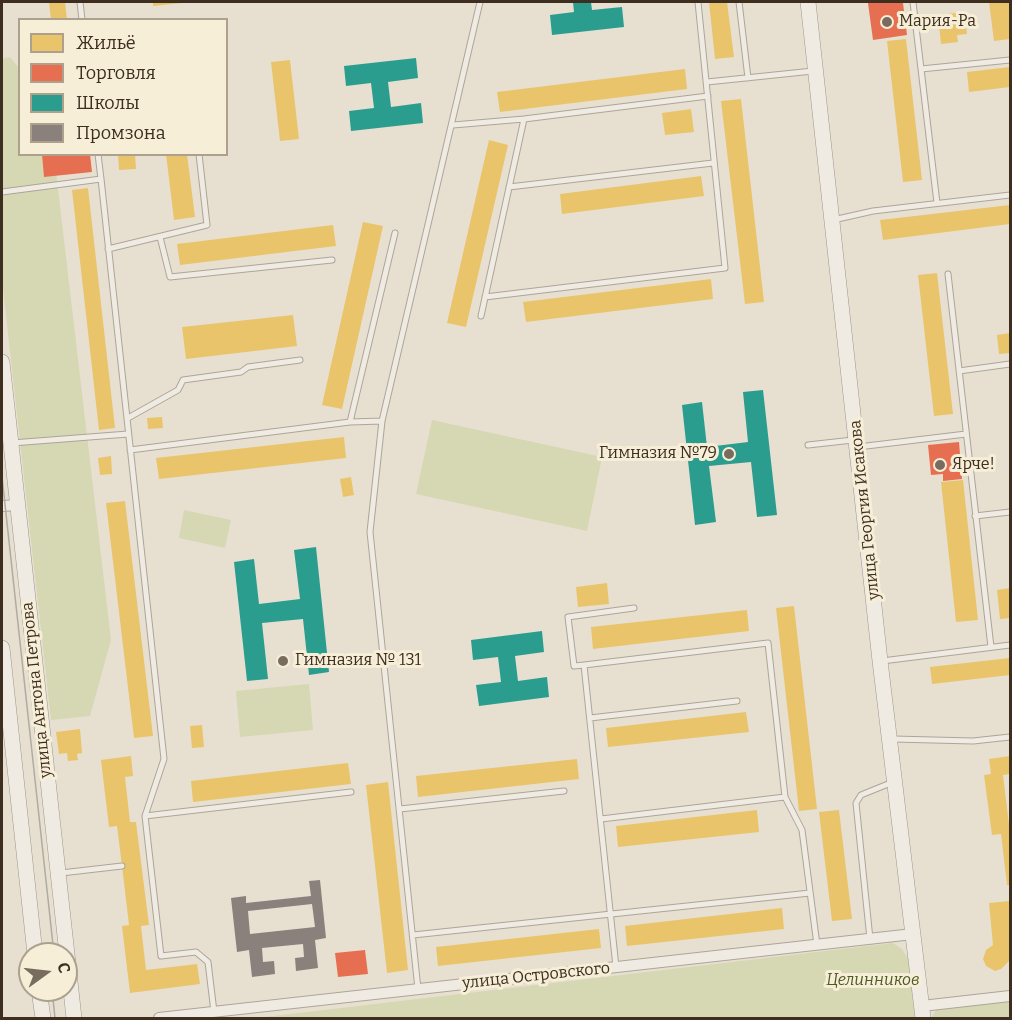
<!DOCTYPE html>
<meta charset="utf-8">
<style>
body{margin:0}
#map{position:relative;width:1012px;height:1020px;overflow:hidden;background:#e7e0d1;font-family:Bitter,serif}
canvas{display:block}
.frame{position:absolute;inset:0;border:3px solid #3d2e20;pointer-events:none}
.legend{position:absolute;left:18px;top:18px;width:210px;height:138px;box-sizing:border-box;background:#f7eed8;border:2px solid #ada18e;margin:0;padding:8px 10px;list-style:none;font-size:18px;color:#3d2e20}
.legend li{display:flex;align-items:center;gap:12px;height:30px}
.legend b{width:30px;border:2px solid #ada18e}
.north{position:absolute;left:18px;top:942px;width:60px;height:60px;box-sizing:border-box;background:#f7eed8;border:2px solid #ada18e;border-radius:50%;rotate:75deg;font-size:16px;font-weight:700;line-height:24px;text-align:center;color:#3d2e20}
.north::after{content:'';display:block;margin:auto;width:21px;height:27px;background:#786c5e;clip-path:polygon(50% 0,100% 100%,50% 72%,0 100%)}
</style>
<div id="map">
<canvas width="1012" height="1020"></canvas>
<div class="frame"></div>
<ul class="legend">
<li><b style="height:16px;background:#e9c46a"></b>Жильё</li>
<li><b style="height:16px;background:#e76f51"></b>Торговля</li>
<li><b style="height:16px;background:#2a9d8f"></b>Школы</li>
<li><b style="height:16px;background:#8a817c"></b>Промзона</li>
</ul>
<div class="north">С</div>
</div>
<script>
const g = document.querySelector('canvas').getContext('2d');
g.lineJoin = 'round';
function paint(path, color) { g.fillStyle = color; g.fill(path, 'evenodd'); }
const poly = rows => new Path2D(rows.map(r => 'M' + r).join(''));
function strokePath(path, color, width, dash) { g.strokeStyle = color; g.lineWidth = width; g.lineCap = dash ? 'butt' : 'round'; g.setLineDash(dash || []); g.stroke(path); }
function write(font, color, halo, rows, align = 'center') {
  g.font = font + ' Bitter,serif'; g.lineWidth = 6; g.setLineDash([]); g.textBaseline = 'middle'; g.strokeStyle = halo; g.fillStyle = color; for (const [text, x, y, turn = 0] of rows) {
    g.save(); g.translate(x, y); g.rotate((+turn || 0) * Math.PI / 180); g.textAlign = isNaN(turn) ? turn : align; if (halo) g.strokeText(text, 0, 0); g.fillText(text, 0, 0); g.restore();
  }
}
const green = poly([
 [10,57,19,68,20,154,54,155,111,640,90,716,51,720,2,279,2,59],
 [432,420,602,457,587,531,416,494],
 [184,510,231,520,225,548,179,538],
 [309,684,313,730,240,737,236,691],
 [893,943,902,949,908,959,915,1018,256,1018],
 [1010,1001,1010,1018,931,1018,936,1010]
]);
const homes = poly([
 [49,2,65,2,67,20,51,20],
 [153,2,182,2,182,3,153,6],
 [709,2,727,2,734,57,715,59],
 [989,2,1010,2,1010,39,994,41],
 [964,12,967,34,957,35,958,42,941,44,938,15],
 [906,39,922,180,903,182,887,41],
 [290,60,299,139,280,141,271,62],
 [1010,67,1010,87,969,92,967,72],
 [685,69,687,89,500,112,497,92],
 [741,99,764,302,745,304,721,101],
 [691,109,694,132,665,135,662,113],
 [489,140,508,145,466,327,447,323],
 [118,154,135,154,136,169,119,170],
 [166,154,187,154,195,217,174,220],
 [701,176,704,196,562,214,560,194],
 [88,188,115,428,99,430,72,190],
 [1010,205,1010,224,883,240,880,220],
 [363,222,383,226,342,409,322,405],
 [333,225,336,246,180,265,177,244],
 [937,273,953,414,934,416,918,275],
 [711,279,713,299,526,322,523,302],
 [293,315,297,346,186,359,182,327],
 [1010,333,1010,353,999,354,997,335],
 [162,417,163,428,148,429,147,418],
 [344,437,346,458,159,479,156,458],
 [111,456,112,474,100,475,98,458],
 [351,477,354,495,343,497,340,479],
 [963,480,978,620,956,622,941,482],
 [125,501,153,736,134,738,106,503],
 [607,583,609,604,578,607,576,587],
 [1010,588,1010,618,1000,619,997,590],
 [794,606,817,809,799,811,776,608],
 [747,610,749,631,593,649,591,627],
 [1010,658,1010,675,932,684,930,667],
 [746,712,749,732,608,747,606,728],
 [202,725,204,747,192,748,190,726],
 [80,729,82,753,77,754,78,760,68,761,67,753,59,754,56,732],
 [131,756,133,776,125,777,130,822,136,822,149,925,141,926,146,970,197,964,200,984,130,993,122,926,129,925,122,866,117,826,109,827,101,760],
 [1010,756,1010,774,1003,775,1010,833,1010,885,1007,885,1001,834,992,835,984,775,991,774,989,759],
 [577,759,579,779,418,797,416,776],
 [348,763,351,784,193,802,191,781],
 [388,782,408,970,387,973,366,785],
 [757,810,759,832,618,847,616,826],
 [839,810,852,919,832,921,819,812],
 [1010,901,1010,960,1001,969,995,971,986,966,983,959,986,950,993,945,989,903],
 [782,908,784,929,627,946,625,926],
 [599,929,601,948,438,966,436,947]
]);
const shops = poly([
 [895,2,903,3,907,35,873,40,868,3],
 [42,154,90,154,92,172,44,177],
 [959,442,962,479,943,481,943,474,931,475,928,445],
 [365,950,368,974,338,977,335,953]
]);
const schools = poly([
 [573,2,591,2,592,10,622,7,624,27,552,35,550,15,574,12],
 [416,58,418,78,388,82,391,107,421,103,423,123,351,131,349,111,374,108,371,83,346,86,344,66],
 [763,390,777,515,757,517,751,462,709,466,716,522,695,525,682,405,702,402,707,447,748,442,743,392],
 [316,547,329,672,309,675,303,619,262,623,268,679,247,681,234,562,254,559,259,604,300,599,294,550],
 [542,631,544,652,515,656,518,681,547,677,549,697,479,706,476,685,501,682,498,657,473,660,471,640]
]);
const industry = poly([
 [320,880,326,938,315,940,318,968,296,971,295,958,304,957,303,944,262,948,263,962,274,961,275,974,252,977,249,950,237,952,231,898,246,896,246,903,311,896,309,881],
 [312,904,315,927,250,934,248,911]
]);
const lane = poly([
 [80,2,82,20],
 [739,2,748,78],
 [913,2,937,203],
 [921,69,1010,60],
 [707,82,813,71],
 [524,119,708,96],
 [453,125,524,119,481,316],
 [101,179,164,759,145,816,161,956,196,952,208,962,214,1012],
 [509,187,713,163],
 [2,192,101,179,98,154],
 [833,220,873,211,1010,195],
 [160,237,170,277,332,260],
 [108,249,207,225,199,154],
 [948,274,991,647],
 [485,297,725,268,698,2],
 [959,371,1010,364],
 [128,418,178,390,183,380,241,372,248,367,300,360],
 [350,422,395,233],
 [12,443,128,434],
 [808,445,853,440],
 [858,447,966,434],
 [130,450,350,422,382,421],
 [975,516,1010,512],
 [882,661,1010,645],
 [584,665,768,643,785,797,802,830,817,945],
 [590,718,737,701],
 [893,739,973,741,1010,737],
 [400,809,564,791],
 [145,816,351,792],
 [601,819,785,797],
 [61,873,122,866],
 [413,935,810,893],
 [870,939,856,803,861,795,893,782],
 [616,967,584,665,574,666,568,617,634,608],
 [418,989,370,532,382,421,480,2]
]);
const street = poly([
 [2,506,18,505],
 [922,1006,1010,996],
 [159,1018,913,934]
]);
const secondary = poly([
 [808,2,880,661,923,1018],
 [2,362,74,1018],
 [2,648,35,954],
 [39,990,43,1018]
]);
const tram = poly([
 [2,477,54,954],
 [52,990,55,1018]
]);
const markers = [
 [887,22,6,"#786c5e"],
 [729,454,6,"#786c5e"],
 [940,465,6,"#786c5e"],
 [283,661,6,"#786c5e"]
];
const poiNames = [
 ["Мария-Ра",899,22],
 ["Гимназия №79",717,454,"right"],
 ["Ярче!",952,465],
 ["Гимназия № 131",295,661]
];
const streetNames = [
 ["улица Георгия Исакова",865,510,-96],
 ["улица Антона Петрова",37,690,-96],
 ["улица Островского",536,976,-6]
];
const parkNames = [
 ["Целинников",873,981]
];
paint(green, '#d6d7b3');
paint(homes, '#e9c46a');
paint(shops, '#e76f51');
paint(schools, '#2a9d8f');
paint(industry, '#8a817c');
strokePath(lane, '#ada599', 7);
strokePath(street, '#ada599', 12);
strokePath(secondary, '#9c958a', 16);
strokePath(lane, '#efebe3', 5);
strokePath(street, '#efebe3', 10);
strokePath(secondary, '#efebe3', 15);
strokePath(tram, '#afaaa2', 1.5);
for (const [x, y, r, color] of markers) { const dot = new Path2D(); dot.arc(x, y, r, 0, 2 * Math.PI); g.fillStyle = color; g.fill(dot); strokePath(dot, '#f7eed8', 2); }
write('16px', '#3d2e20', '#f7eed8', poiNames, 'left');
write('16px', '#3d2e20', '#f7eed8', streetNames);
write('italic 16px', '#4d5a26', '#f7eed8', parkNames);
</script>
